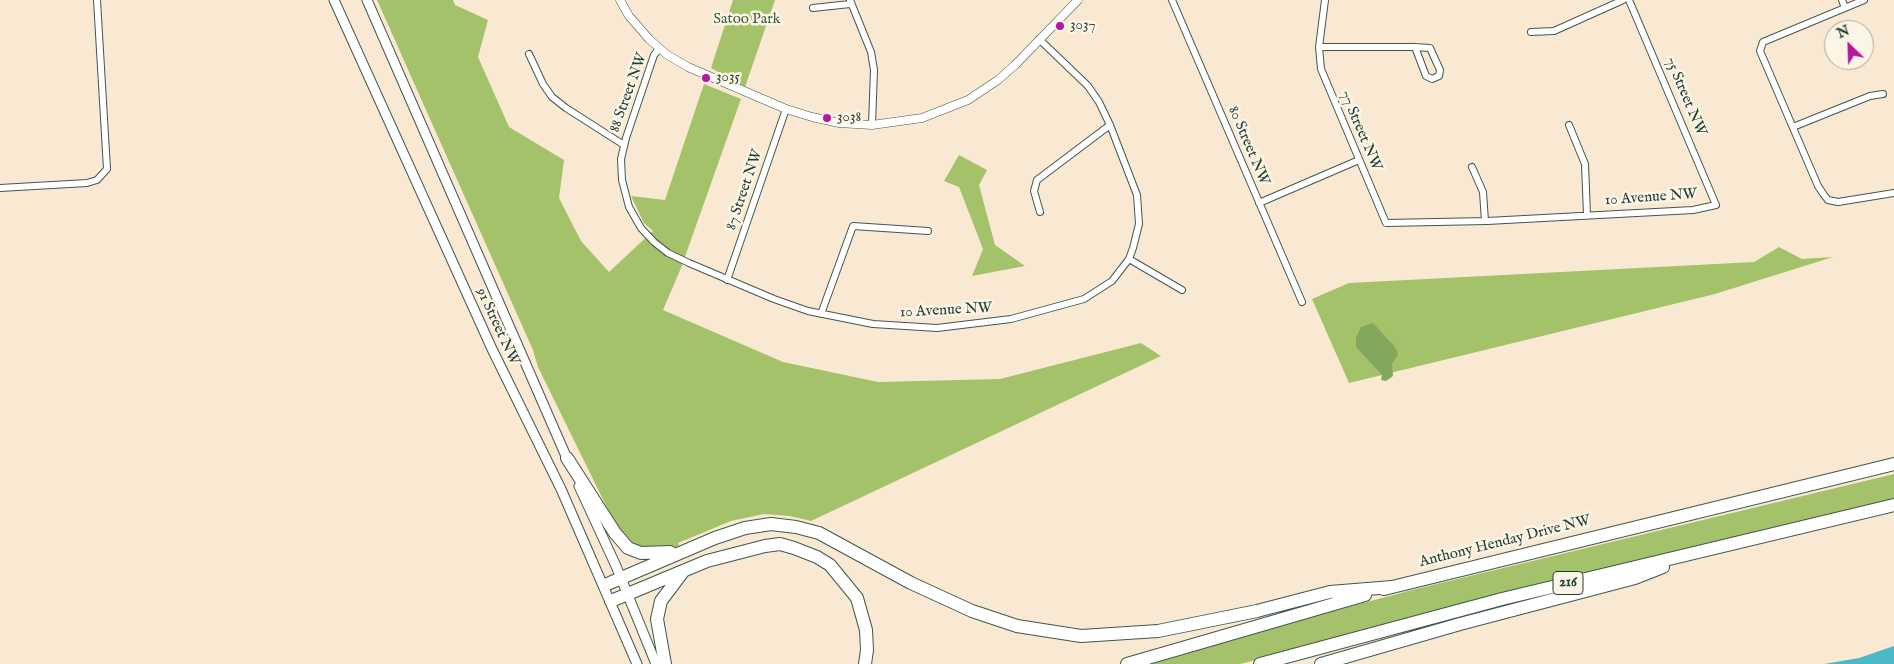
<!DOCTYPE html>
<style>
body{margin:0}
#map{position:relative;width:1894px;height:664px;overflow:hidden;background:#f9e9d3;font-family:"IM FELL English",serif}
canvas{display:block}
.north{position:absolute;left:1824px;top:20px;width:50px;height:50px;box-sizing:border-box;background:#fcf5e5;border:1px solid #a4ab9e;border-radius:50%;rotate:336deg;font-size:14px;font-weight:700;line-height:20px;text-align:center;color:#1f3d34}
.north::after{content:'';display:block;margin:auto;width:18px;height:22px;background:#b5179e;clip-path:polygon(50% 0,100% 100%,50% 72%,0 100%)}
</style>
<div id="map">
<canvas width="1894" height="664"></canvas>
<div class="north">N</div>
</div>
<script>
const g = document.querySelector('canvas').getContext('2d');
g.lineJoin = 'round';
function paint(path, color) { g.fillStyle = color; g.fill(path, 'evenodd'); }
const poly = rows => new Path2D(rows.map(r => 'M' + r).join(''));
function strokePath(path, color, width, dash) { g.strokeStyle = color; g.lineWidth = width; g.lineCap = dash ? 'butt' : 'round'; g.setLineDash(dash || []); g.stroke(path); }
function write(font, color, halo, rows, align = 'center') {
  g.font = font + ' "IM FELL English",serif'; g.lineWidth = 5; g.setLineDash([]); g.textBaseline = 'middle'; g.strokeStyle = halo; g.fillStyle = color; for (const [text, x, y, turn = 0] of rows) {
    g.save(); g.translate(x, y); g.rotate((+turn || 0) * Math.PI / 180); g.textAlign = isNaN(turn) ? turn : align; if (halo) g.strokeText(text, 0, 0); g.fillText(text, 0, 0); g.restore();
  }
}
const green = poly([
 [377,0,453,0,455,5,488,20,478,57,509,127,564,160,559,198,581,241,609,272,653,231,644,223,631,196,665,200,704,84,741,99,681,268,663,310,783,362,878,382,1000,379,1141,343,1161,356,811,521,790,516,764,514,731,521,678,543,679,546,666,550,655,550,633,544,616,526,538,367,533,350],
 [733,0,775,0,745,87,711,68],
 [959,155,987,170,979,185,995,245,1025,266,972,276,983,249,959,187,944,181],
 [1779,247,1802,259,1833,257,1715,294,1349,383,1312,299,1349,283,1754,262],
 [1894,474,1894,499,1864,508,1240,664,1150,664,1291,622,1416,589]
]);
const forest = poly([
 [1373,323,1395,347,1398,354,1392,364,1393,376,1386,381,1381,380,1382,375,1356,347,1356,337,1361,327]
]);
const water = poly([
 [1894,646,1894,664,1824,664,1859,658]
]);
const minor = poly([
 [850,0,871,52,874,70,872,125],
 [1172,0,1302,302],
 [1325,0,1319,47,1321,69,1386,223,1487,221,1693,210,1716,205,1629,0],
 [1842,0,1845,8],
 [1864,0,1763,42,1760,51,1818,186,1824,195,1828,200,1838,202,1894,193],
 [813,8,850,4],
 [1531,32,1554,31,1623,0],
 [1319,47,1415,47],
 [1415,47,1430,48,1440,70,1439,76,1432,79,1426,76,1415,47],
 [659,49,654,55,626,138,621,159,622,180,629,207,641,228,654,242,668,253,689,263,774,299,808,311,873,324,937,328,1011,319,1084,299,1112,281,1129,259,1133,248,1139,224,1137,195,1110,125,1099,102,1088,86,1039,39],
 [529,54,543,84,552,97,566,108,624,145],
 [1569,125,1585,164,1587,215],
 [1793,127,1870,96,1883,94],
 [1472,167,1483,192,1485,221],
 [0,188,87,183,97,180,107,169,97,0],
 [1259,203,1359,160],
 [1040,212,1034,191,1037,180,1110,125],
 [1129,259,1182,290],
 [727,280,786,109],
 [821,314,853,226,928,231]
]);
const tertiary = poly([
 [620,0,629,16,649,39,666,54,688,67,786,109,812,117,839,123,872,125,922,118,968,100,998,80,1015,65,1078,0]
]);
const secondary = poly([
 [334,0,492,349,561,489,637,664],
 [367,0,569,463],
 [579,486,616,566,656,664]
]);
const motorway = poly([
 [567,458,615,533,628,548,641,553,670,552],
 [605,585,715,538,745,528,771,524,796,527,819,533,911,583,972,611,1017,626,1081,636,1158,631,1257,611,1330,592,1392,587],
 [1384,589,1894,464],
 [611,601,707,561,765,546,780,544,794,548,817,557,830,565,857,598,866,630,867,650,865,664],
 [665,664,657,619,661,601,682,573],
 [1127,664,1365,595],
 [1260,664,1502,599,1894,505],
 [1321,664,1460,624,1635,578,1663,567]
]);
const markers = [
 [1060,26,5,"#b5179e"],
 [706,78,5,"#b5179e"],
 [827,118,5,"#b5179e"]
];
const shields = [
 [1568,583,30]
];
const shieldNames = [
 ["216",1568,583]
];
const parkNames = [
 ["Satoo Park",747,20]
];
const poiNames = [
 ["3037",1070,26],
 ["3035",716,78],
 ["3038",837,118]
];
const streetNames = [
 ["88 Street NW",629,93,-70],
 ["75 Street NW",1685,97,67],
 ["77 Street NW",1360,131,67],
 ["80 Street NW",1248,146,67],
 ["87 Street NW",745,190,-71],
 ["10 Avenue NW",1651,198,-4],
 ["10 Avenue NW",946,311,-3],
 ["91 Street NW",497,327,65],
 ["Anthony Henday Drive NW",1505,542,-14]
];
paint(green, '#a4c269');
paint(forest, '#83a85d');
paint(water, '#4bb9c5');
strokePath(minor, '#40574c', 8);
strokePath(tertiary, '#40574c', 9);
strokePath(secondary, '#40574c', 11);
strokePath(motorway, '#40574c', 14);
strokePath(minor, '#fff', 6);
strokePath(tertiary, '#fff', 8);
strokePath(secondary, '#fff', 9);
strokePath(motorway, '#fff', 12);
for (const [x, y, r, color] of markers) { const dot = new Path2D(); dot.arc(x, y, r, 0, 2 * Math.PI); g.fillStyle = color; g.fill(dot); strokePath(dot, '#fcf5e5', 2); }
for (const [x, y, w] of shields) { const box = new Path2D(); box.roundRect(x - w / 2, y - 11.5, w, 23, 4); g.fillStyle = '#fcf5e5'; g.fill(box); strokePath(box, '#1f3d34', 1); }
write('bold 14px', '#1f3d34', null, shieldNames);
write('15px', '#405e41', '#fcf5e5', parkNames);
write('15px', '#1f3d34', '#fcf5e5', poiNames, 'left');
write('15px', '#1f3d34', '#fcf5e5', streetNames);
</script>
